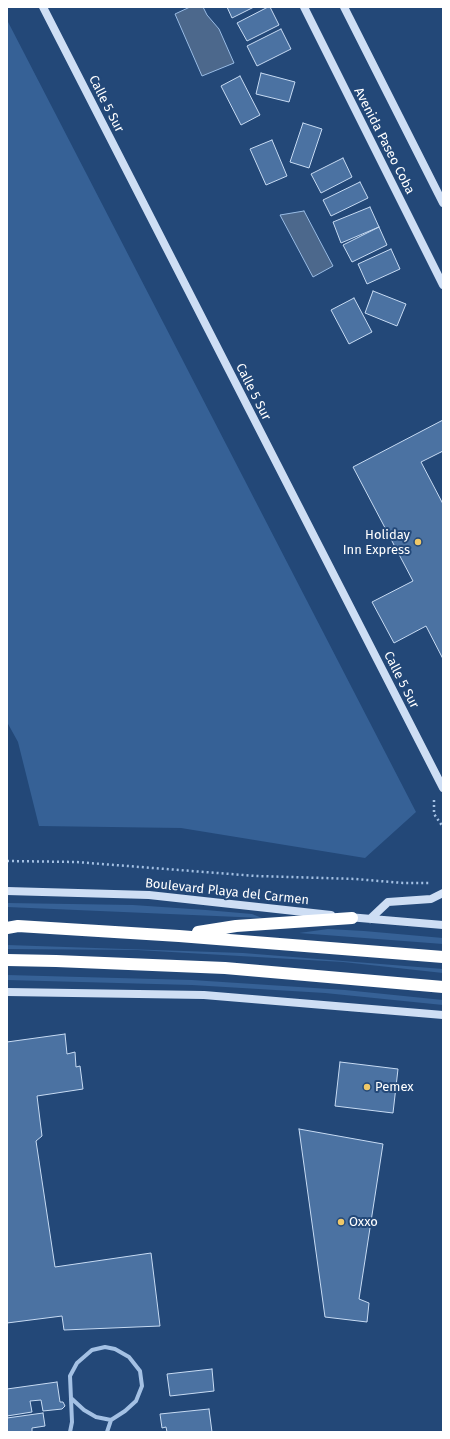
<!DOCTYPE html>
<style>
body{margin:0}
#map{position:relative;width:450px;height:1439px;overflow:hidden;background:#234878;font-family:"Fira Sans",sans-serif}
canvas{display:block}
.frame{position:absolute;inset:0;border:8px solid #fff;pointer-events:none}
</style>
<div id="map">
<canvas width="450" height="1439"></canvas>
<div class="frame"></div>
</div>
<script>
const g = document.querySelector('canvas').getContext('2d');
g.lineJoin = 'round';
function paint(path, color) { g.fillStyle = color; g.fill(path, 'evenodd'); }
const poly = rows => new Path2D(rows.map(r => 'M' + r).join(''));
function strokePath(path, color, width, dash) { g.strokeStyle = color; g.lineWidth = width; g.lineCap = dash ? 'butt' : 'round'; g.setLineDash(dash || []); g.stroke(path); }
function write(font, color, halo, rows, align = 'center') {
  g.font = font + ' "Fira Sans",sans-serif'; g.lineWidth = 4; g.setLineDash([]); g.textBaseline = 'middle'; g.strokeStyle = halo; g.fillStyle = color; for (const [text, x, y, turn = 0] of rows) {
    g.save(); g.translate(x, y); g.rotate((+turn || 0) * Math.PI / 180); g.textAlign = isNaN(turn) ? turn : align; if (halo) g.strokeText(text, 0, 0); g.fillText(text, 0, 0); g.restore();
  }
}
const green = poly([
 [7,20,416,812,365,858,181,828,39,826,18,742,7,722],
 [7,903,133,905,206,910,252,914,262,918,7,907],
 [328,929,364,931,443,938,443,944,299,933],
 [7,945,243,953,443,969,443,973,343,962,137,950,7,949],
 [7,975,192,980,345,990,443,1000,443,1005,325,993,192,985,7,980]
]);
const water = poly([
 [190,7,203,7,207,15,219,29,234,63,202,76,175,14,190,7],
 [304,211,333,266,313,277,280,215,304,211]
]);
const building = poly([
 [227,7,254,7,232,18,227,7],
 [268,7,270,7,279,25,247,41,237,23,268,7],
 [281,29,291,49,257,66,247,46,281,29],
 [261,73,295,82,289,102,256,94,261,73],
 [240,76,260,115,241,125,221,86,240,76],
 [303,123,322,129,309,168,290,162,303,123],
 [272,140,287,176,266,185,250,149,272,140],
 [343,158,352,177,321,193,311,174,343,158],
 [360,182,368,198,331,216,323,200,360,182],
 [370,207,379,227,341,243,333,222,370,207],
 [379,227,387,245,352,262,343,245,379,227],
 [391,249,400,269,367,284,358,264,391,249],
 [373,291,406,304,397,326,365,313,373,291],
 [354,298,372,332,349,344,331,310,354,298],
 [443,420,443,451,421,462,443,504,443,659,426,626,394,643,372,602,413,581,353,467,443,420],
 [65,1034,67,1054,75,1052,76,1067,80,1066,83,1089,37,1096,42,1136,36,1141,55,1267,151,1253,160,1326,64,1330,62,1316,7,1323,7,1042,65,1034],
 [340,1062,398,1069,393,1113,335,1106,340,1062],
 [299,1129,383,1144,359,1299,369,1303,367,1322,325,1317,299,1129],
 [212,1369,214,1391,170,1396,167,1374,212,1369],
 [57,1382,60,1402,63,1402,65,1406,62,1409,43,1411,41,1400,30,1401,32,1412,7,1416,7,1389,57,1382],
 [209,1409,212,1432,167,1432,166,1427,162,1428,160,1414,209,1409],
 [43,1413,45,1426,32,1428,32,1432,7,1432,7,1418,43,1413]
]);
const path = poly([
 [434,800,434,814,443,827],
 [7,861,76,862,256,876,356,879,403,883,430,883]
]);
const street = poly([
 [71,1398,84,1410,96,1417,111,1420],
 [70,1432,72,1422,70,1376,77,1363,92,1350,105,1347,115,1349,129,1357,140,1371,142,1386,136,1401,125,1411,111,1420,107,1432]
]);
const secondary = poly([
 [43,7,443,788],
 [304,7,443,285],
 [344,7,443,203],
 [7,891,149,895,331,915],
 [348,917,443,925],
 [370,919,388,902,431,899,443,893],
 [7,992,204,995,443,1015]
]);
const highway = poly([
 [7,928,18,926,179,936,443,957],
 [198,932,236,926,352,918],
 [7,960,56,961,225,968,443,987]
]);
const markers = [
 [418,542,4,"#efc868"],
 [367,1087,4,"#efc868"],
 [341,1222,4,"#efc868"]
];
const streetNames = [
 ["Calle 5 Sur",106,104,63],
 ["Avenida Paseo Coba",384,141,63],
 ["Calle 5 Sur",253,392,63],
 ["Calle 5 Sur",401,680,63],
 ["Boulevard Playa del Carmen",227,892,6]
];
const poiNames = [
 ["Holiday",410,535,"right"],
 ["Inn Express",410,550,"right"],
 ["Pemex",375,1087],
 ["Oxxo",349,1222]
];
paint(green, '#366196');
paint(water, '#4c688c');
strokePath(water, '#99bce5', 1);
paint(building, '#4b72a2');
strokePath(building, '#c7dbf3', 1);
strokePath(path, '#a4c1e4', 2.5, [2, 3]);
strokePath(street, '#a4c1e4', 4);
strokePath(secondary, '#cedef4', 8);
strokePath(highway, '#fff', 12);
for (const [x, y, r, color] of markers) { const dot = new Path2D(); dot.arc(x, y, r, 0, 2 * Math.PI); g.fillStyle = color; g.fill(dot); strokePath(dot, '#234878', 1.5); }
write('13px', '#fff', '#234878', streetNames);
write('13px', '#fff', '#234878', poiNames, 'left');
</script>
